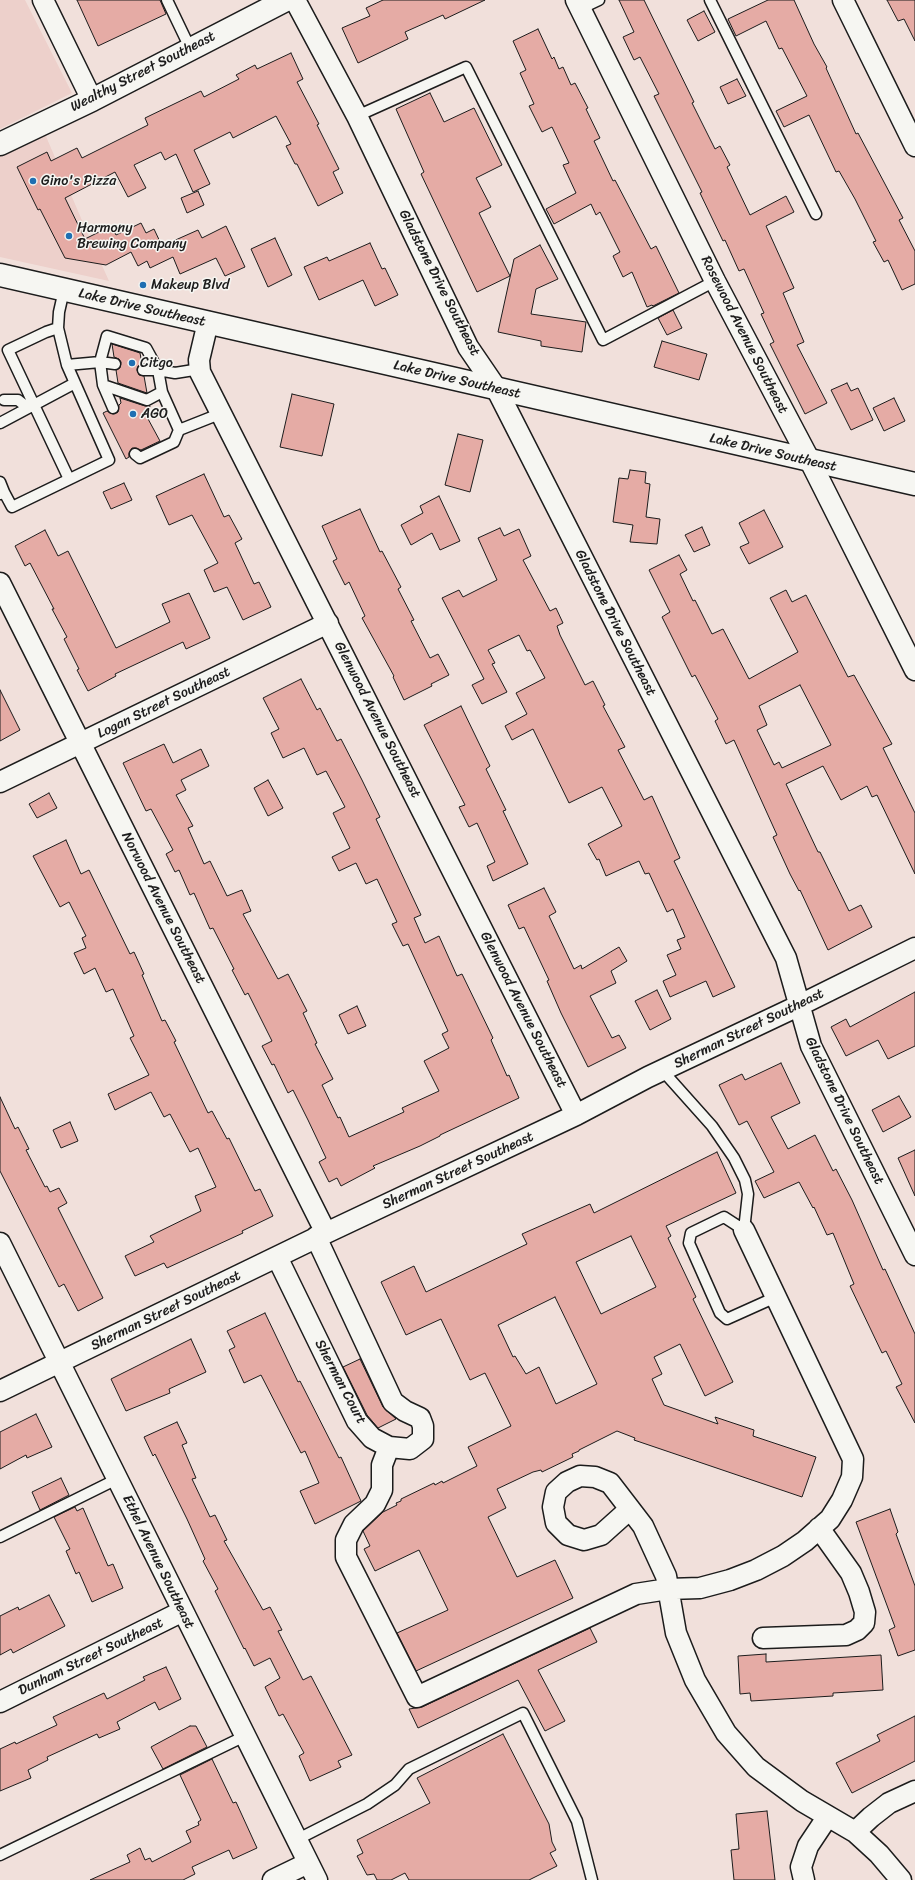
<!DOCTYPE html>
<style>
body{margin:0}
canvas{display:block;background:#f1e0db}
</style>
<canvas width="915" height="1880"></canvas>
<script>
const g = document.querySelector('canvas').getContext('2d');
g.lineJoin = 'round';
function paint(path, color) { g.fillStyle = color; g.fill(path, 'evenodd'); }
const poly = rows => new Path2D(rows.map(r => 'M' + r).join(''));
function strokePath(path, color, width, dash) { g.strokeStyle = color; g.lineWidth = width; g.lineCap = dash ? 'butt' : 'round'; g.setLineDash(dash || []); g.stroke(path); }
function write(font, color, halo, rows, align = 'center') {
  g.font = font + ' Sriracha,sans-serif'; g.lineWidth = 3; g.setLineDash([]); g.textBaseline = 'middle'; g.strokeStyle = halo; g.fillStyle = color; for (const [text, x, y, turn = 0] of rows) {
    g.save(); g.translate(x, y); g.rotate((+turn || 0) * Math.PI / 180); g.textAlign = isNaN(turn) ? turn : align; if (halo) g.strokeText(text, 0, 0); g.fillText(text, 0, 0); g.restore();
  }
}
const built = poly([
 [0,0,25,0,72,93,0,129],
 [45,134,87,232,109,281,0,257,0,155]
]);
const building = poly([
 [77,0,160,0,166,14,98,46,77,0],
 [383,0,485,0,445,19,443,15,405,32,408,39,358,63,342,28,370,16,366,8,383,0],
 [619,0,644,0,694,102,692,103,715,149,720,146,730,165,727,167,750,215,786,196,794,212,766,226,794,288,783,293,804,342,797,345,827,403,805,414,770,344,774,342,761,314,764,313,744,269,739,271,725,240,723,241,700,193,702,192,654,96,659,94,640,57,634,60,623,37,634,32,619,0],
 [768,0,794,0,814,44,827,67,826,68,856,134,858,133,903,218,899,220,915,251,915,284,902,290,888,260,884,262,873,242,876,241,855,199,839,171,836,172,809,115,784,127,776,111,807,96,782,48,779,49,766,21,736,36,728,19,768,0],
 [887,0,915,0,915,41,904,19,898,21,887,0],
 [704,11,715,32,698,41,687,20,704,11],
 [538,29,552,59,554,57,559,69,563,67,571,85,575,83,588,108,586,109,600,138,594,141,613,181,615,180,651,249,656,246,679,293,653,306,652,305,647,307,632,272,623,277,613,256,620,252,600,212,596,215,591,204,554,224,546,209,576,193,563,165,569,163,552,127,542,132,529,106,534,104,520,73,526,70,513,41,538,29],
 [291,53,303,79,297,82,319,124,317,125,339,169,333,172,343,193,318,206,297,164,295,164,286,146,291,144,276,116,233,138,230,132,194,150,210,184,193,192,176,154,165,160,161,152,134,165,146,188,128,197,115,172,65,198,85,239,111,226,116,235,141,223,146,233,154,229,162,246,198,230,202,238,226,226,245,267,225,276,216,258,180,274,173,257,150,268,147,261,138,266,131,252,106,265,65,258,40,209,38,210,17,167,47,152,51,161,77,148,82,158,148,125,145,118,201,91,204,97,239,79,236,75,255,65,257,69,291,53],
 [737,79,746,96,728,104,720,87,737,79],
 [430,93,444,122,474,108,502,165,476,178,491,207,479,213,510,276,477,292,421,174,424,172,396,109,430,93],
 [198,191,204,205,187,213,181,198,198,191],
 [275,238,292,275,268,287,251,249,275,238],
 [370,243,382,269,385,268,398,295,375,306,363,280,319,300,304,267,327,257,329,261,370,243],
 [540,245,558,279,536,289,531,314,586,322,582,352,541,346,541,341,498,332,514,259,540,245],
 [673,310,682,328,667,335,658,318,673,310],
 [662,341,707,354,699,380,654,367,662,341],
 [112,344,140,353,142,364,138,366,137,370,139,375,144,376,147,393,118,383,116,370,120,368,121,362,119,359,114,357,112,344],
 [847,383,851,391,858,388,873,420,851,430,831,390,847,383],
 [292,394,334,404,322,456,280,447,292,394],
 [120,398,145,406,150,406,147,417,160,441,141,450,136,448,132,448,129,453,129,457,126,459,103,413,107,411,113,414,118,412,119,405,121,403,120,398],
 [894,398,905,421,884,431,873,408,894,398],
 [458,434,483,440,470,492,445,485,458,434],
 [630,470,646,472,645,483,650,484,646,517,660,519,657,544,630,542,633,525,613,522,619,478,628,479,630,470],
 [204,474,224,517,229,515,242,539,235,543,254,584,259,582,271,607,243,620,227,587,214,592,204,570,218,563,192,515,169,525,156,496,204,474],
 [124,483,132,500,111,509,103,492,124,483],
 [439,496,460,541,440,550,432,533,411,545,401,525,423,513,420,506,439,496],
 [360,509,380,552,382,551,401,587,398,589,414,620,411,621,430,658,438,654,449,675,431,684,432,686,404,700,393,677,394,676,362,618,365,616,349,582,345,585,333,561,337,559,322,526,360,509],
 [764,510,783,547,749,564,740,547,749,543,739,523,764,510],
 [702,527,710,545,694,552,685,535,702,527],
 [500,528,504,536,519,529,531,556,523,560,550,611,556,608,563,623,557,626,560,635,585,685,593,681,605,705,603,706,625,747,618,750,644,800,652,796,680,858,674,861,735,987,713,997,706,981,670,997,663,981,676,975,667,955,681,949,677,940,685,937,673,909,667,912,649,873,645,874,639,861,606,876,599,859,597,860,588,844,622,826,602,787,569,803,533,729,512,740,505,726,527,714,516,693,545,678,530,650,527,651,519,635,488,650,495,663,492,664,507,692,482,704,472,685,484,679,442,598,459,590,463,597,497,580,478,538,500,528],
 [45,530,58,556,68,551,116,648,170,622,162,604,189,593,210,638,186,649,183,642,115,674,116,676,88,691,77,670,79,669,64,639,67,637,52,609,54,609,30,563,25,566,15,546,45,530],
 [679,555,687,570,680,574,693,601,695,600,712,634,723,629,749,679,798,652,770,598,786,590,792,602,806,595,848,677,854,675,892,744,883,748,915,813,915,874,877,795,872,797,867,786,841,800,823,766,786,784,818,852,820,852,849,911,861,905,872,927,828,950,800,890,799,891,790,874,773,837,777,835,734,740,726,744,715,721,718,719,695,675,692,677,662,617,670,612,649,570,679,555],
 [800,685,831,745,782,768,779,762,774,765,757,730,767,725,759,706,800,685],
 [301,679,317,710,320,708,337,741,341,739,362,780,380,817,376,819,421,915,414,918,425,943,439,936,457,976,462,974,493,1038,491,1040,507,1076,509,1075,519,1098,440,1135,440,1136,420,1146,373,1166,375,1168,341,1186,337,1178,329,1182,319,1162,326,1158,308,1120,293,1090,288,1093,274,1064,272,1065,262,1046,272,1041,248,993,245,995,232,970,234,969,213,928,210,929,194,893,190,895,179,870,175,872,166,854,173,850,151,809,146,811,123,763,164,744,173,763,201,749,209,766,181,780,186,790,176,795,193,826,188,828,204,864,210,861,227,896,242,890,251,911,243,914,278,979,288,974,307,1011,303,1013,317,1043,315,1044,333,1079,322,1085,338,1118,340,1117,349,1137,404,1112,402,1108,439,1091,424,1061,449,1048,442,1034,448,1031,408,944,403,946,392,924,397,922,377,879,366,884,356,863,339,871,332,857,350,848,333,813,345,807,326,771,317,775,304,748,283,758,271,733,279,729,263,698,301,679],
 [0,690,20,730,0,741,0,690],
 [461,706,490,766,486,769,506,810,503,811,528,864,493,881,487,866,495,862,477,823,469,827,459,807,465,805,424,725,461,706],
 [268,780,283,808,268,816,254,788,268,780],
 [49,793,57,808,37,818,29,804,49,793],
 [66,840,81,874,89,870,130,954,134,952,144,974,142,975,162,1021,165,1020,176,1041,174,1042,208,1113,212,1111,227,1139,229,1138,255,1191,260,1189,273,1216,242,1231,243,1233,167,1268,164,1263,135,1276,125,1256,154,1242,150,1236,201,1211,195,1196,216,1187,198,1148,190,1152,170,1114,164,1117,151,1092,115,1110,108,1094,149,1075,130,1038,134,1036,113,989,106,992,95,968,84,974,74,953,86,948,82,938,86,936,69,902,60,907,33,856,66,840],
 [544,888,556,912,549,916,574,969,581,965,582,969,619,947,627,961,611,971,616,983,590,996,612,1038,619,1035,626,1048,588,1067,561,1013,547,981,549,980,524,927,519,929,508,905,544,888],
 [657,990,671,1019,650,1030,635,1001,657,990],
 [915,992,915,1046,888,1059,878,1040,846,1056,831,1027,846,1019,850,1027,915,992],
 [357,1006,366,1026,348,1034,339,1015,357,1006],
 [781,1063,800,1103,771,1117,788,1149,815,1135,833,1171,836,1169,852,1200,883,1270,885,1269,915,1334,915,1423,896,1387,902,1384,886,1351,882,1353,850,1286,854,1284,833,1233,827,1235,814,1207,813,1208,799,1182,764,1198,755,1181,774,1172,747,1121,739,1125,719,1085,742,1074,745,1080,781,1063],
 [899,1096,911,1117,883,1132,872,1110,899,1096],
 [0,1097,15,1129,18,1127,29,1149,26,1150,45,1187,47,1186,50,1192,59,1188,67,1203,58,1208,103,1298,78,1311,64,1284,59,1287,0,1171,0,1097],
 [70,1122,78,1141,61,1148,53,1130,70,1122],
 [915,1150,915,1196,898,1158,915,1150],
 [717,1152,736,1193,666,1226,671,1236,668,1238,696,1297,693,1299,733,1382,705,1396,680,1344,654,1357,662,1374,652,1379,664,1405,718,1424,715,1417,754,1430,753,1436,816,1457,802,1497,634,1440,635,1438,617,1431,579,1450,579,1451,572,1454,573,1457,542,1472,541,1470,533,1472,497,1489,506,1508,488,1517,517,1577,555,1560,573,1598,416,1671,397,1633,448,1610,419,1550,375,1571,364,1549,370,1546,363,1531,383,1512,397,1505,396,1503,401,1501,401,1499,434,1483,435,1485,442,1481,443,1483,477,1466,468,1447,511,1426,485,1373,470,1380,441,1319,406,1335,381,1282,414,1266,426,1292,527,1244,522,1234,590,1204,594,1213,717,1152],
 [631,1236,656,1287,601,1314,576,1262,631,1236],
 [555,1297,597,1384,556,1404,539,1367,526,1374,515,1356,513,1357,498,1325,555,1297],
 [265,1313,298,1382,300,1381,339,1458,341,1457,361,1501,315,1524,300,1491,319,1483,305,1451,301,1453,261,1375,244,1383,229,1350,235,1347,227,1331,265,1313],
 [191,1339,206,1372,169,1389,170,1393,126,1411,111,1379,191,1339],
 [360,1359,383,1407,396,1419,378,1428,367,1415,343,1367,360,1359],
 [36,1414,52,1447,27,1458,26,1455,0,1469,0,1432,36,1414],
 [177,1422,187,1443,182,1445,196,1478,192,1479,210,1517,215,1515,227,1540,224,1541,263,1610,270,1607,282,1630,278,1631,303,1680,311,1676,352,1755,338,1761,341,1767,310,1781,299,1756,304,1753,283,1714,279,1716,265,1687,280,1678,270,1658,254,1666,245,1648,244,1649,215,1591,218,1589,203,1561,205,1559,187,1519,155,1454,153,1456,144,1437,177,1422],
 [61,1478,69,1495,40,1510,32,1492,61,1478],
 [75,1507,77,1511,83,1508,108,1566,113,1564,123,1588,92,1602,79,1572,76,1574,66,1551,70,1549,54,1517,75,1507],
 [890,1509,898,1532,896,1534,915,1586,915,1650,898,1656,889,1630,895,1627,856,1522,890,1509],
 [49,1595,65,1626,13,1653,11,1649,0,1655,0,1616,18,1607,19,1610,49,1595],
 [590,1628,597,1642,538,1670,565,1721,545,1731,518,1680,418,1728,409,1709,422,1707,590,1628],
 [766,1654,766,1662,881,1655,883,1690,833,1693,833,1696,751,1701,750,1693,740,1694,738,1656,766,1654],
 [166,1667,181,1699,159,1710,155,1702,117,1722,120,1729,99,1738,97,1734,47,1757,48,1760,28,1770,31,1778,0,1791,0,1749,15,1742,16,1744,57,1725,53,1717,104,1693,107,1699,145,1680,143,1677,166,1667],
 [915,1716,915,1761,852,1793,836,1763,880,1741,877,1735,915,1716],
 [190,1726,196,1726,207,1747,163,1769,151,1747,190,1726],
 [503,1734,549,1824,552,1842,556,1850,550,1853,557,1866,529,1880,409,1880,405,1873,391,1880,377,1880,374,1874,367,1875,357,1856,363,1853,357,1840,430,1803,417,1778,503,1734],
 [212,1759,233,1803,236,1802,257,1848,233,1859,229,1850,192,1867,195,1874,183,1880,90,1880,130,1862,127,1855,140,1848,145,1860,150,1858,152,1862,191,1842,186,1831,199,1825,198,1822,201,1820,180,1775,212,1759],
 [767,1811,775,1880,734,1880,731,1850,739,1849,736,1814,767,1811]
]);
const service = poly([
 [167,0,190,48],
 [710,0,816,214],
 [580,9,599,0],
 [357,116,466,67,603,340,715,281],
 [58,328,46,332,8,350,69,479],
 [115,364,100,362,103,385,147,400,162,392,158,370,143,370],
 [67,365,100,362,107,336,146,348,158,370,175,373,200,369],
 [103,385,113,408],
 [4,400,18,400,28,408],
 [0,423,75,383],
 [179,430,222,413],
 [135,454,140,458,174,442,179,430,162,392],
 [0,482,4,492],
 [0,494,4,492,12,507,109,460,67,365,58,328,59,312,64,290],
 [662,1070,712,1126,734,1158,745,1180,748,1194,744,1230,724,1217,691,1233,689,1243,720,1313,727,1319,776,1297],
 [0,1537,117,1479],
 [296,1840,367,1804,395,1785,409,1769,523,1713,577,1821,592,1880],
 [0,1855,245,1736]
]);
const minor = poly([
 [43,0,92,100],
 [295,0,357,116,468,347,496,388,786,958,811,1046,915,1255],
 [576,0,715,281,810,461,915,670],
 [843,0,915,146],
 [208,322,199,360,200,372,576,1115],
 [0,583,326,1233],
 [0,782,328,623],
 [0,1243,317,1880],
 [277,1257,357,1421,372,1438,389,1447,410,1449,423,1439,423,1426,420,1418,405,1411,393,1402,316,1237],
 [0,1391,326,1233,576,1115,648,1077,798,1006,915,948],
 [389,1447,382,1465,382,1490,375,1504,354,1524,346,1540,346,1557,417,1697,636,1594,668,1589,700,1588,730,1580,756,1570,783,1556,805,1541,830,1519,842,1500,852,1477,853,1459,744,1230],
 [630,1509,601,1535,584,1540,568,1535,556,1523,553,1507,556,1492,567,1482,580,1476,595,1477,610,1483,630,1509,643,1526,666,1576,676,1633,695,1680,726,1733,756,1767,802,1801,855,1832,879,1854,901,1880],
 [763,1638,846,1635,857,1630,864,1623,865,1612,859,1592,851,1573,819,1528],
 [0,1702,183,1611],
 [855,1832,871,1817,889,1803,915,1791],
 [273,1880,308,1863],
 [804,1880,801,1867,808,1846,828,1816]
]);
const secondary = poly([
 [0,144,92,100,286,0],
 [0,275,915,484]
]);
const markers = [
 [33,181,4,"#1f6fb2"],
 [69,236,4,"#1f6fb2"],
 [143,285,4,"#1f6fb2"],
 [132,363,4,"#1f6fb2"],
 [133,414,4,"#1f6fb2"]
];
const streetNames = [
 ["Wealthy Street Southeast",143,72,-27],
 ["Gladstone Drive Southeast",439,283,63],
 ["Lake Drive Southeast",142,308,13],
 ["Rosewood Avenue Southeast",744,335,63],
 ["Lake Drive Southeast",457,380,13],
 ["Lake Drive Southeast",773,453,13],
 ["Gladstone Drive Southeast",615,623,63],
 ["Logan Street Southeast",164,703,-26],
 ["Glenwood Avenue Southeast",377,720,63],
 ["Norwood Avenue Southeast",163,908,63],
 ["Glenwood Avenue Southeast",523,1010,63],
 ["Sherman Street Southeast",749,1029,-26],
 ["Gladstone Drive Southeast",844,1111,64],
 ["Sherman Street Southeast",458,1171,-25],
 ["Sherman Street Southeast",166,1311,-26],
 ["Sherman Court",340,1382,62],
 ["Ethel Avenue Southeast",158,1562,64],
 ["Dunham Street Southeast",91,1657,-26]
];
const poiNames = [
 ["Gino's Pizza",41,181],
 ["Harmony",77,228],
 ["Brewing Company",77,244],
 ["Makeup Blvd",151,285],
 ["Citgo",140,363],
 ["AGO",141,414]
];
paint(built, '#edd0cb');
paint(building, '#e5aba5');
strokePath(building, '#1c1c1c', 1);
strokePath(service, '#1c1c1c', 13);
strokePath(minor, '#1c1c1c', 23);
strokePath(secondary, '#1c1c1c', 25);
strokePath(service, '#f6f6f2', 10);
strokePath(minor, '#f6f6f2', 20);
strokePath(secondary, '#f6f6f2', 22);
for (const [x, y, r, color] of markers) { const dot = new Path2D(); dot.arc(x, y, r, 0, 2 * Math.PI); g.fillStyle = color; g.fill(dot); strokePath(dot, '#f6f6f2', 1.5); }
write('14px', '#1c1c1c', '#f6f6f2', streetNames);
write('14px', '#1c1c1c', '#f6f6f2', poiNames, 'left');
</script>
